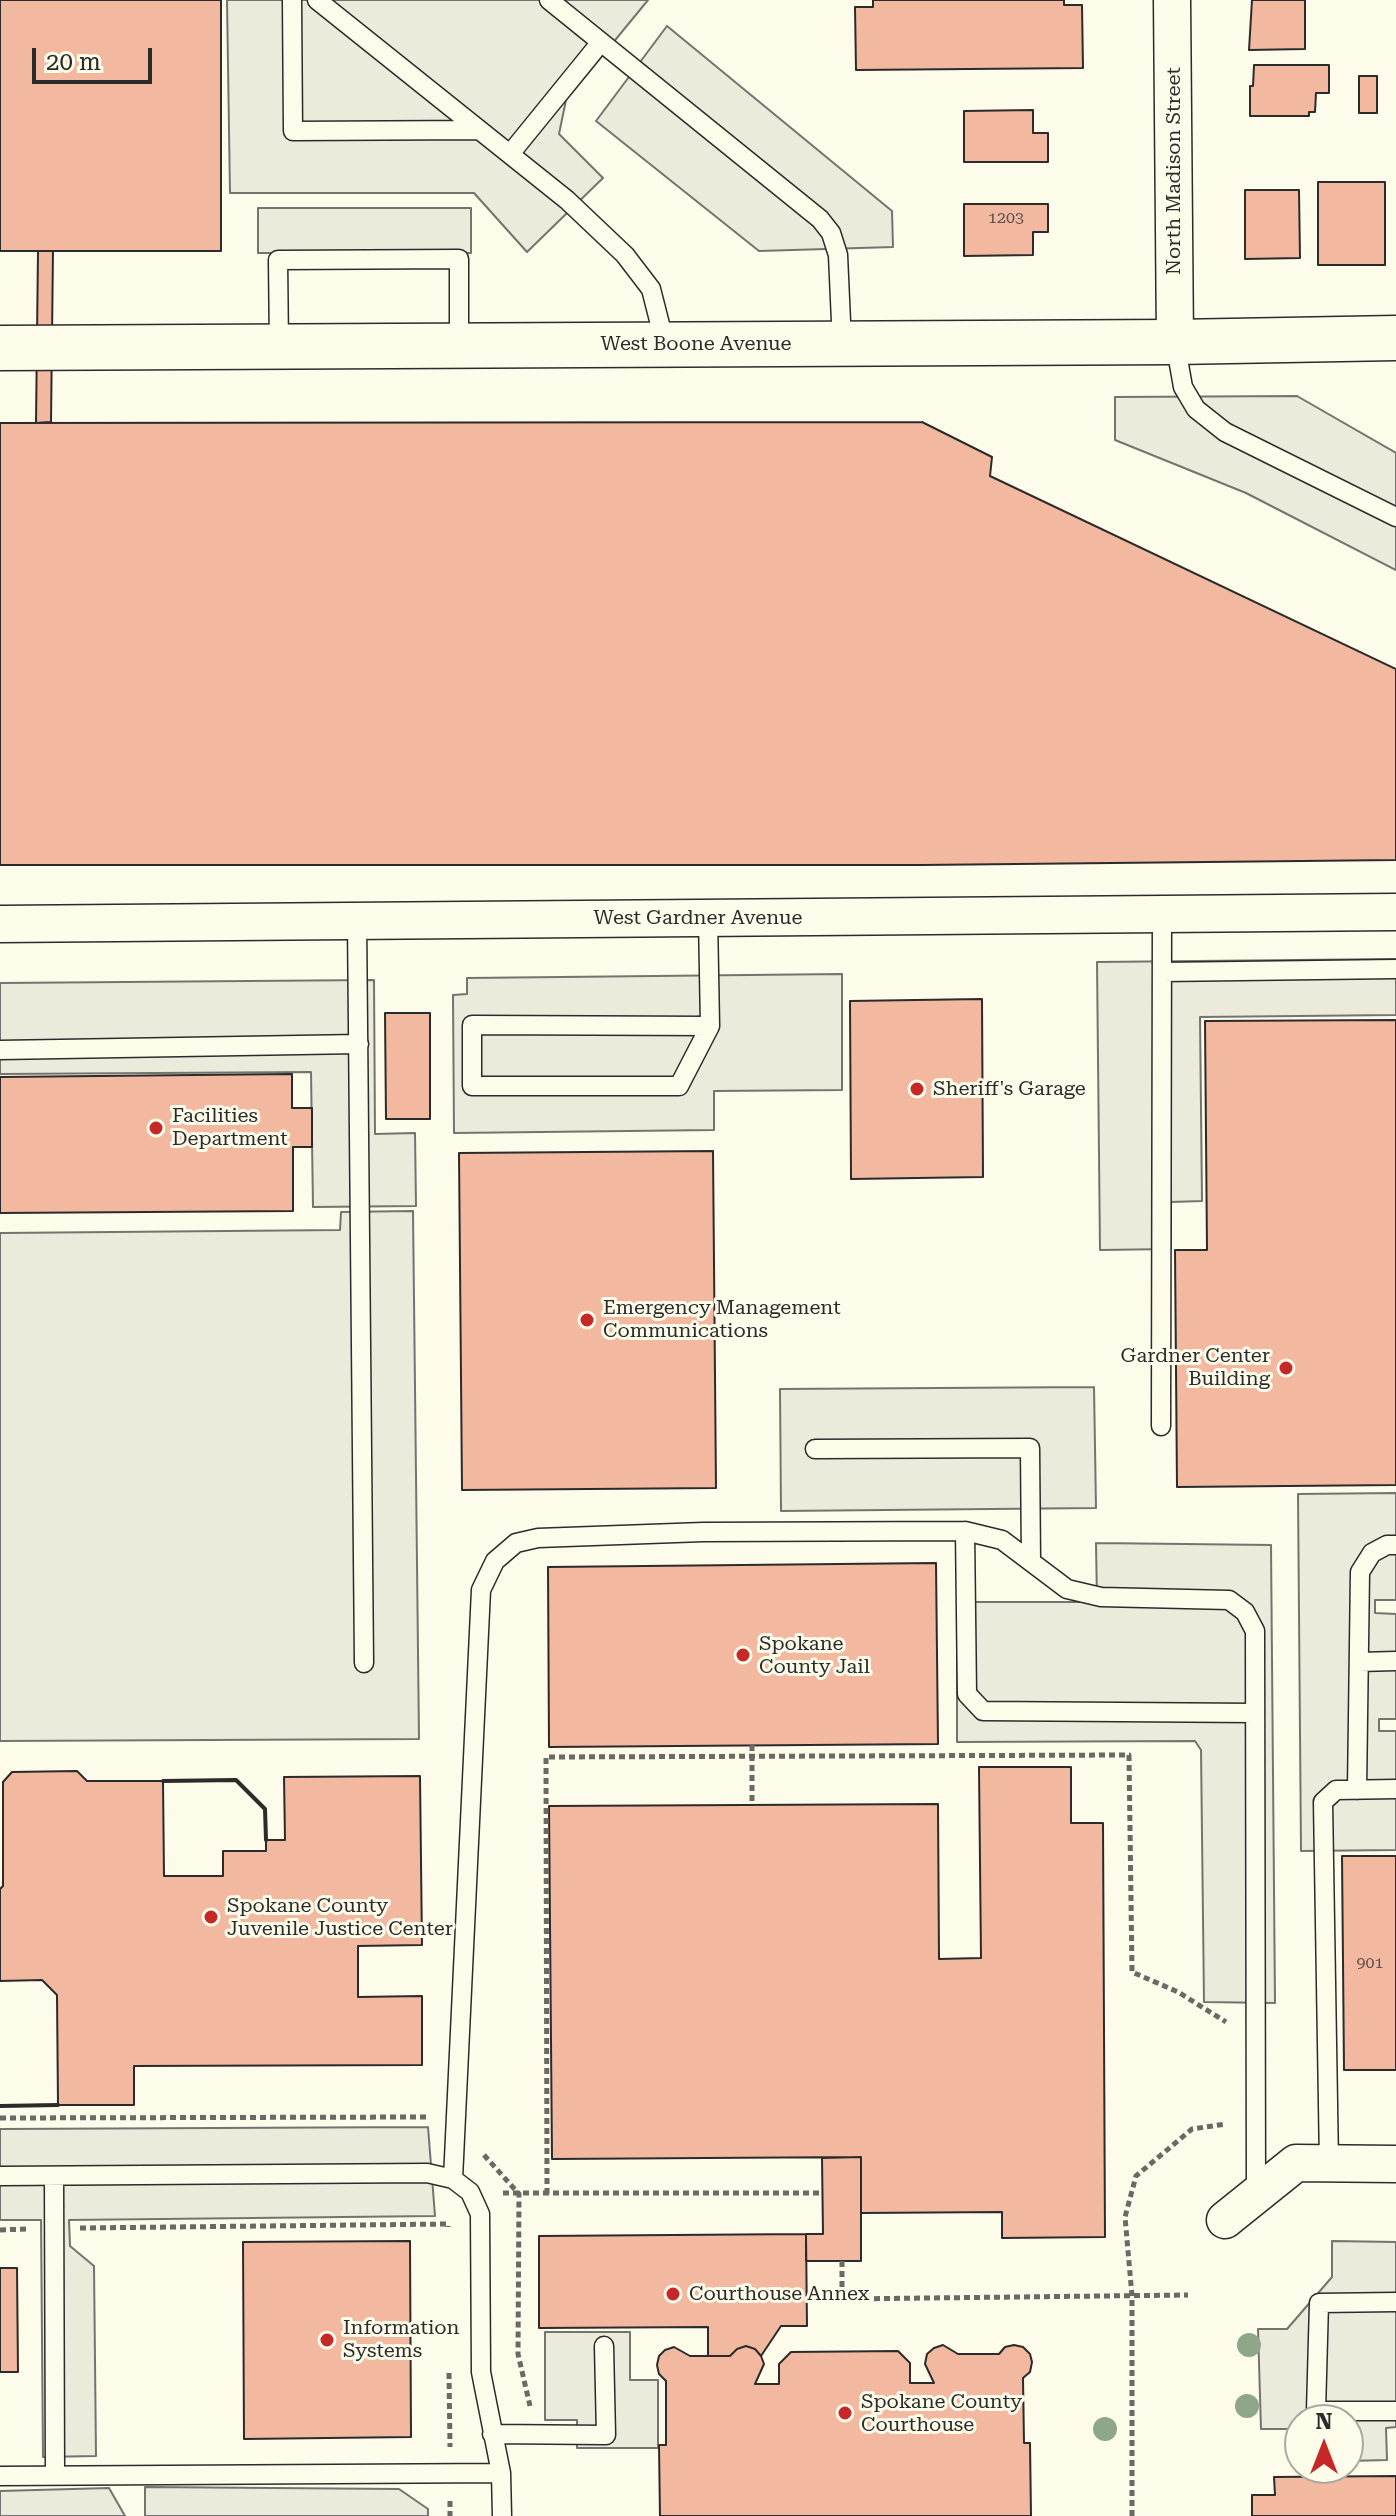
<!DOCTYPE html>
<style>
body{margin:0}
#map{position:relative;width:1396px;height:2516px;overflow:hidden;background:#fdfbea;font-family:"Roboto Serif",serif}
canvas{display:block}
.north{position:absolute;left:1284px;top:2404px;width:80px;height:80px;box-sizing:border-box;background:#fdfbea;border:2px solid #a9a89e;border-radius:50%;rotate:0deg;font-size:22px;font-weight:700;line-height:32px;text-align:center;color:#2b2b2b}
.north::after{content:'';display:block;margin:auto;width:28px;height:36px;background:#c62828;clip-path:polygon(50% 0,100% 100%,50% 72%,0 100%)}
.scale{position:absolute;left:32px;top:48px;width:120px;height:36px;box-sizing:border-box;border:4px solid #2b2b2b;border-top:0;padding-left:10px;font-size:24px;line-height:28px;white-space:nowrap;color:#2b2b2b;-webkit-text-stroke:6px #fdfbea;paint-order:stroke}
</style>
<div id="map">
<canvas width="1396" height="2516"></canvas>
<div class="north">N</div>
<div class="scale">20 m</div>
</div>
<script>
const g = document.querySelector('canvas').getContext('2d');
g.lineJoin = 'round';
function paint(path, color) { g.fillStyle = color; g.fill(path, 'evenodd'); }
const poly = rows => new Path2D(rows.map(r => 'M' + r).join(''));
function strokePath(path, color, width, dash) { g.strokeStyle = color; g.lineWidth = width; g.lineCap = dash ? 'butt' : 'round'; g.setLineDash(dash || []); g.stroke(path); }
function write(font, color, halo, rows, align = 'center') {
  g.font = font + ' "Roboto Serif",serif'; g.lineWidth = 6; g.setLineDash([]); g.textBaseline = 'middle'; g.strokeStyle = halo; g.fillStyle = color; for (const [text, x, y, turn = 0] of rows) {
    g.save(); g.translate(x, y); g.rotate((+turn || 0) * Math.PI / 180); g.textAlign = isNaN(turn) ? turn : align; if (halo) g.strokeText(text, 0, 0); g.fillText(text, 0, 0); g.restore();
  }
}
const parking = poly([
 [227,0,648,0,566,100,559,134,603,178,527,252,474,193,230,193,227,0],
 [667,26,892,211,893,247,759,251,596,121,667,26],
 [258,208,471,208,471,253,258,253,258,208],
 [1297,396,1396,453,1396,570,1246,493,1115,440,1115,397,1297,396],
 [1396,959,1396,1015,1200,1017,1202,1201,1171,1202,1171,1249,1100,1250,1097,962,1396,959],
 [842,974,842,1090,714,1091,714,1130,454,1133,453,995,467,994,467,978,842,974],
 [374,980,375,1134,415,1133,416,1206,313,1207,311,1072,0,1074,0,983,374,980],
 [413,1211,419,1739,0,1741,0,1233,340,1230,341,1212,413,1211],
 [1094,1387,1096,1508,781,1511,780,1389,1094,1387],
 [1396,1493,1396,1600,1375,1600,1375,1613,1396,1614,1396,1719,1379,1719,1379,1731,1396,1731,1396,1850,1301,1851,1298,1494,1396,1493],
 [1096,1543,1271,1545,1275,2003,1204,2002,1201,1750,1195,1741,957,1742,957,1602,1097,1602,1096,1543],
 [428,2127,435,2216,69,2220,70,2246,94,2266,96,2456,43,2457,41,2220,0,2220,0,2129,428,2127],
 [1332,2241,1396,2242,1396,2427,1386,2428,1387,2460,1348,2461,1348,2420,1300,2420,1300,2462,1299,2436,1293,2429,1261,2429,1258,2329,1287,2329,1332,2277,1332,2241],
 [545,2332,630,2332,630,2380,658,2380,658,2448,577,2448,577,2420,545,2420,545,2332],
 [145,2487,399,2489,428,2509,428,2516,145,2516,145,2487],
 [109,2488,125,2516,0,2516,0,2491,109,2488]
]);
const building = poly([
 [0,0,221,0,221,251,0,251,0,0],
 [873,0,1064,0,1064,5,1082,5,1083,68,856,70,855,7,873,7,873,0],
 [1252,0,1305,0,1305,49,1249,50,1252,0],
 [1254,65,1329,65,1329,93,1316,93,1315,112,1309,112,1309,116,1250,116,1250,86,1253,86,1254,65],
 [1359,76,1377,76,1377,113,1359,113,1359,76],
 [1033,110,1033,133,1048,133,1048,162,964,162,964,111,1033,110],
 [1318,182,1385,182,1385,265,1318,265,1318,182],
 [1245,190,1299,190,1300,258,1245,259,1245,190],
 [964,204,1048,204,1048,232,1033,232,1033,255,964,256,964,204],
 [38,251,53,251,51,422,36,423,38,251],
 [922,422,992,457,990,476,1396,669,1396,860,922,865,0,865,0,423,922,422],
 [982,999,983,1177,851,1179,850,1001,982,999],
 [385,1013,430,1013,430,1119,386,1119,385,1013],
 [1396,1020,1396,1485,1177,1487,1175,1250,1207,1250,1205,1021,1396,1020],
 [292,1074,292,1108,312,1108,312,1147,293,1147,293,1211,0,1213,0,1077,292,1074],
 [713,1151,716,1488,462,1490,459,1153,713,1151],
 [936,1563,938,1744,549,1747,548,1567,936,1563],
 [979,1767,1071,1767,1071,1823,1103,1823,1105,2237,1002,2238,1002,2212,861,2213,861,2157,552,2159,549,1806,938,1804,939,1959,981,1958,979,1767],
 [77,1771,87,1781,163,1781,164,1876,223,1876,223,1851,266,1851,266,1840,285,1840,284,1777,420,1776,422,1945,358,1946,358,1997,422,1996,422,2065,134,2066,134,2105,58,2105,57,1995,42,1980,0,1981,0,1889,3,1886,3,1782,12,1772,77,1771],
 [1342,1856,1396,1856,1396,2070,1344,2070,1342,1856],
 [861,2157,861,2261,806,2261,806,2234,823,2234,822,2158,861,2157],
 [806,2234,807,2326,781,2326,761,2356,755,2349,746,2346,737,2349,730,2356,708,2356,708,2327,539,2328,539,2236,806,2234],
 [410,2241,411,2437,244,2439,243,2242,410,2241],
 [0,2268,17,2268,18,2372,0,2372,0,2268],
 [943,2345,958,2354,999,2354,1005,2347,1014,2345,1023,2347,1030,2354,1032,2362,1030,2372,1023,2378,1024,2443,1030,2443,1031,2516,660,2516,659,2445,666,2445,666,2381,659,2374,657,2365,659,2356,665,2350,674,2347,690,2356,730,2356,737,2349,746,2346,755,2349,761,2356,764,2364,755,2384,779,2384,779,2364,791,2352,898,2351,910,2363,910,2383,934,2383,925,2364,927,2354,934,2348,943,2345],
 [1396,2476,1396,2516,1252,2516,1252,2495,1275,2495,1274,2477,1396,2476]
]);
const path = poly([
 [0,2118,427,2117],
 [484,2155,519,2194,518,2354,530,2406],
 [503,2193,822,2193],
 [547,2194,546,1757,1129,1755,1132,1972,1178,1992,1226,2022],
 [80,2228,448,2224,448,2227],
 [0,2230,26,2229],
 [842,2261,842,2299,1188,2295],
 [449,2373,450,2447],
 [450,2501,450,2516],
 [1132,2516,1132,2296,1125,2217,1136,2176,1192,2129,1226,2124]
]);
const lane = poly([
 [292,0,293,131,479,130],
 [317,0,567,200,625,255,651,289,665,344],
 [549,0,820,219,831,233,838,255,842,344],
 [510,154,601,42],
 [1175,342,1183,387,1196,409,1225,432,1396,517],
 [279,346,278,260,459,259,459,346],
 [708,918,710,1026,472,1025,472,1086,679,1086,710,1026],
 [357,921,364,1663],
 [1162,972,1396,969],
 [0,1050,359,1044],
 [1161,1426,1162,914],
 [815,1449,1030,1448,1031,1562],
 [965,1531,967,1694,983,1711,1255,1713],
 [1359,1662,1396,1661],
 [1357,1790,1360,1572,1372,1553,1387,1545,1396,1545],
 [1329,2164,1323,1802,1336,1790,1396,1789],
 [0,2176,427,2173,453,2179,470,2192,480,2214,481,2372,501,2473,502,2516],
 [54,2176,55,2475],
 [453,2179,481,1590,495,1561,516,1543,538,1538,703,1532,965,1531,1002,1540,1067,1589,1101,1597,1229,1600,1245,1612,1255,1631,1256,2196],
 [1396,2302,1319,2303,1316,2411,1396,2411],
 [492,2434,606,2435,604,2346],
 [0,2476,501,2473]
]);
const street = poly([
 [1172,0,1175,342],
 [0,924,1396,912],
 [1225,2220,1296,2163,1396,2164]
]);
const secondary = poly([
 [0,348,1175,342,1396,338]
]);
const pathBridge = poly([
 [752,1745,752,1805]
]);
const wall = poly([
 [163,1781,236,1780,265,1809,266,1840],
 [0,2106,58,2105]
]);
const trees = [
 [1249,2345],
 [1247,2406],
 [1105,2429]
];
const markers = [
 [917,1089,8,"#c62828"],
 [156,1128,8,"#c62828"],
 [587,1320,8,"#c62828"],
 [1286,1368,8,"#c62828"],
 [743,1655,8,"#c62828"],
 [211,1917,8,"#c62828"],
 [673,2294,8,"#c62828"],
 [327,2340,8,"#c62828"],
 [845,2413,8,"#c62828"]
];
const numberNames = [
 ["1203",1006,218],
 ["901",1370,1963]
];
const streetNames = [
 ["North Madison Street",1174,171,-90],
 ["West Boone Avenue",696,344],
 ["West Gardner Avenue",698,918]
];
const poiNames = [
 ["Sheriff's Garage",933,1089],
 ["Facilities",172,1116],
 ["Department",172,1139],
 ["Emergency Management",603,1308],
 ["Communications",603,1331],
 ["Gardner Center",1270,1356,"right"],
 ["Building",1270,1379,"right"],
 ["Spokane",759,1644],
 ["County Jail",759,1667],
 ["Spokane County",227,1906],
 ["Juvenile Justice Center",227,1929],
 ["Courthouse Annex",689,2294],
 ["Information",343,2328],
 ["Systems",343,2351],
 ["Spokane County",861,2402],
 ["Courthouse",861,2425]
];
paint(parking, '#eceadb');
strokePath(parking, '#74746e', 2);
paint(building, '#f2b8a0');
strokePath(building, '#2b2b2b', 2);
strokePath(lane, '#2b2b2b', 21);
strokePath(street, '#2b2b2b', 39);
strokePath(secondary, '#2b2b2b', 47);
strokePath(path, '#6a6964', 5, [6, 4]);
strokePath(lane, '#fdfbea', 18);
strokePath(street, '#fdfbea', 36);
strokePath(secondary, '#fdfbea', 44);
strokePath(pathBridge, '#6a6964', 5, [6, 4]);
strokePath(wall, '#2b2b2b', 4);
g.fillStyle = '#8ea78a';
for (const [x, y] of trees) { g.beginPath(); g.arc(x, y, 12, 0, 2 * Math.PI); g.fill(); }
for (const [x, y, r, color] of markers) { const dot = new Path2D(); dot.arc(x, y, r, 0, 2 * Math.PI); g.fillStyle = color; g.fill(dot); strokePath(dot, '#fdfbea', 3); }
write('16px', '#5d4e48', null, numberNames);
write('20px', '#2b2b2b', '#fdfbea', streetNames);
write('20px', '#2b2b2b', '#fdfbea', poiNames, 'left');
</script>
